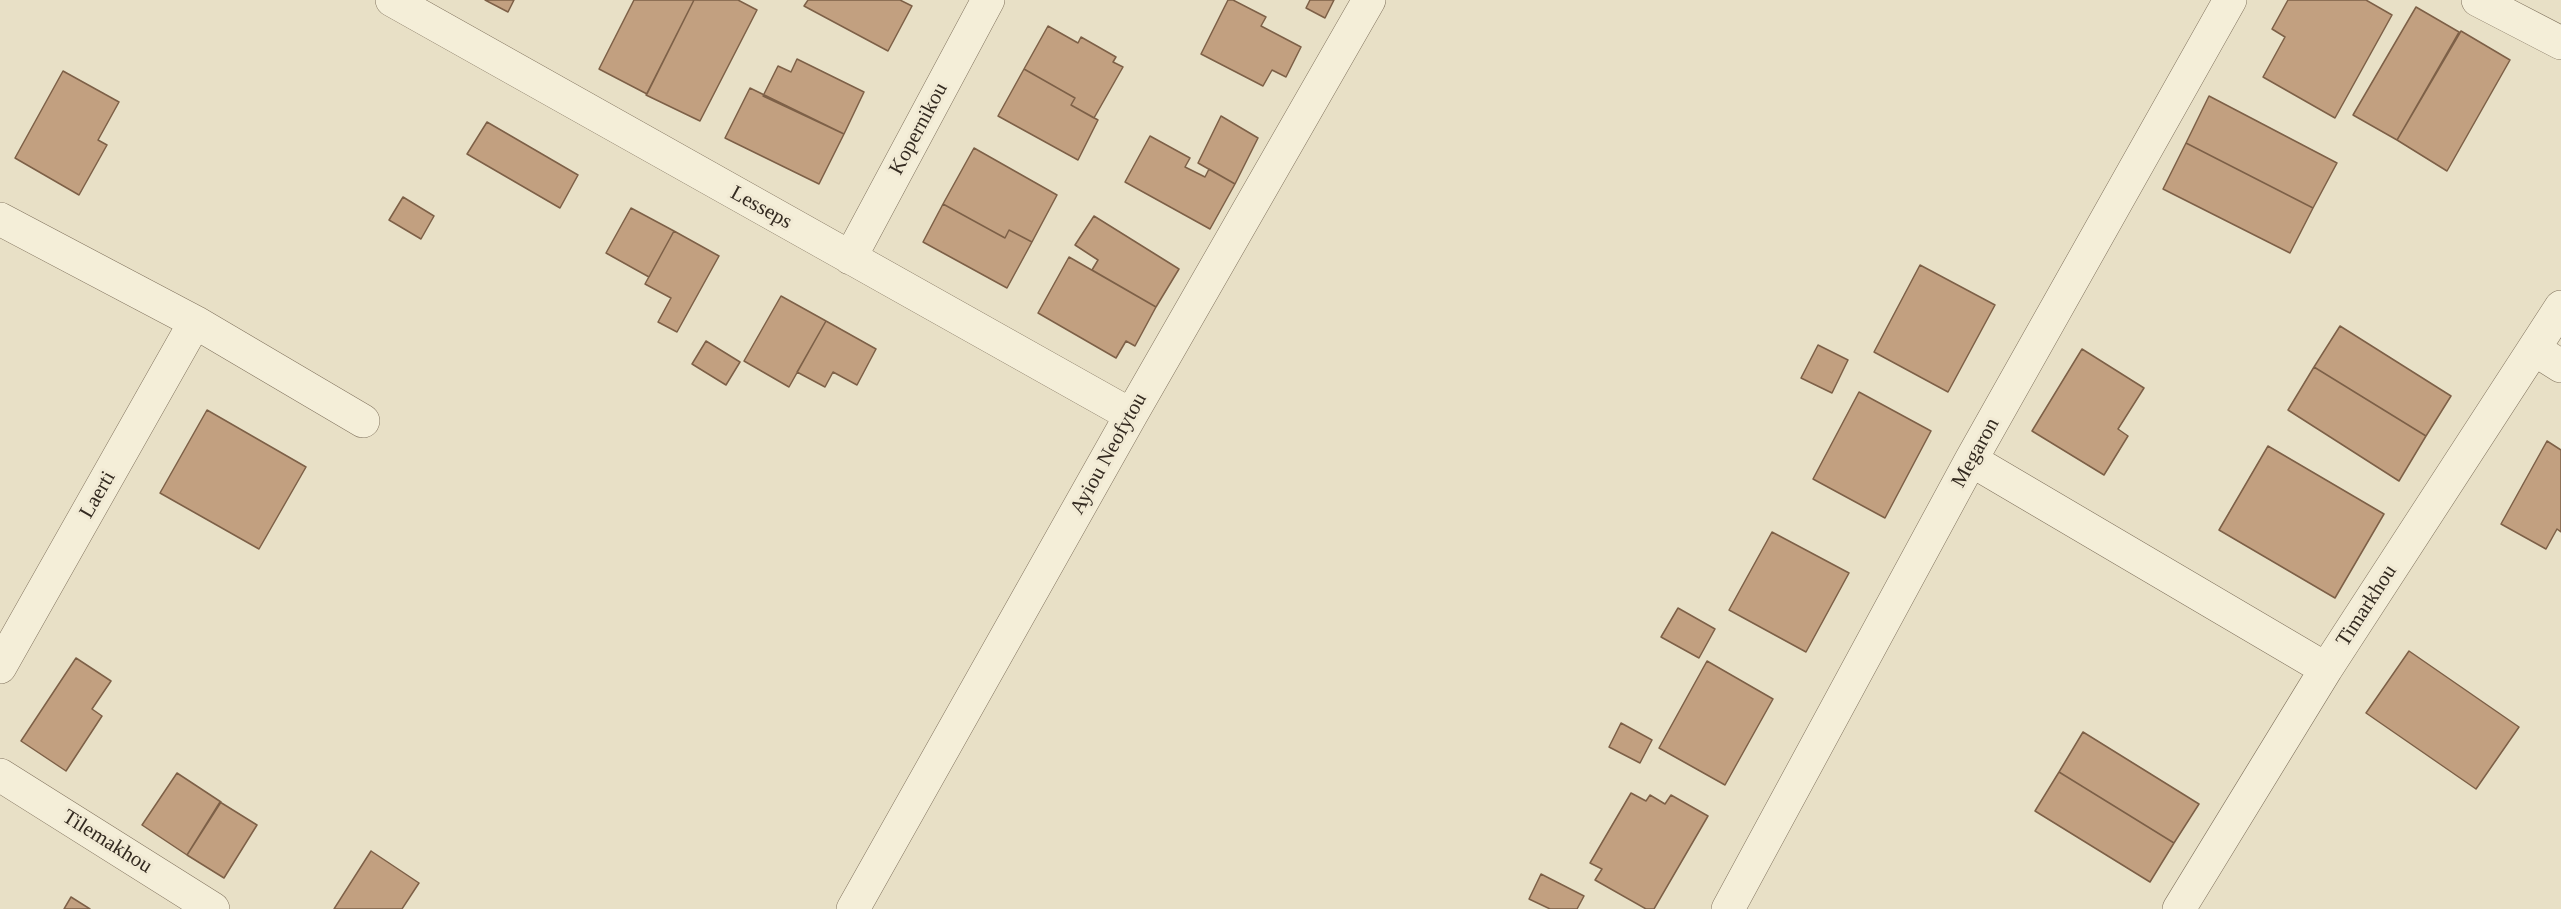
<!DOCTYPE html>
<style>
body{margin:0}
canvas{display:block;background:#e8e0c6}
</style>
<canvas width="2561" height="909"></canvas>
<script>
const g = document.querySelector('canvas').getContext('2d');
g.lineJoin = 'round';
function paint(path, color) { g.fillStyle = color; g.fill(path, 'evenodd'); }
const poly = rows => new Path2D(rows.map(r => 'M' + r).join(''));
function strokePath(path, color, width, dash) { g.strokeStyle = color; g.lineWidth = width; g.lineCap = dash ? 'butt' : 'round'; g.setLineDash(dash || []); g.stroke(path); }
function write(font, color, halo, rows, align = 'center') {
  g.font = font + ' "Times New Roman",serif'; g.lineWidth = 6; g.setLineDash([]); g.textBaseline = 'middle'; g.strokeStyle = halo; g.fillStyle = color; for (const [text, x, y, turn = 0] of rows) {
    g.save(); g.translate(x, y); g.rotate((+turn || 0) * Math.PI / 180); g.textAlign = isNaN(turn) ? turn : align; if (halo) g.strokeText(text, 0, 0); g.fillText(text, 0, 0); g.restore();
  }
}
const building = poly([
 [485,0,514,0,508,12,485,0],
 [634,0,694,0,647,94,599,69,634,0],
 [694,0,738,0,757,10,700,121,646,95,694,0],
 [808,0,900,0,912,6,888,51,804,6,808,0],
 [1228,0,1233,0,1266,17,1261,26,1301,47,1286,77,1272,70,1263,86,1201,54,1228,0],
 [1310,0,1334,0,1325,18,1306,8,1310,0],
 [2288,0,2366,0,2392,15,2335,118,2263,77,2285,37,2272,29,2288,0],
 [2416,7,2459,32,2397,140,2353,115,2416,7],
 [1048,26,1078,43,1081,37,1116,57,1113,62,1123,67,1094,118,1071,105,1075,98,1024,69,1048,26],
 [2461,31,2510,60,2447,171,2397,140,2461,31],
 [797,59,864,92,844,134,763,96,778,66,791,72,797,59],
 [1024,69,1075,98,1071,105,1098,120,1078,160,998,116,1024,69],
 [63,71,119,102,98,140,107,145,79,195,15,158,63,71],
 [750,88,844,134,819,184,725,138,750,88],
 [2209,96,2337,163,2313,208,2186,143,2209,96],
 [1221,116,1258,138,1235,184,1198,163,1221,116],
 [487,122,578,175,560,208,467,154,487,122],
 [1150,136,1190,158,1185,167,1205,177,1209,169,1235,184,1210,229,1125,182,1150,136],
 [2186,143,2313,208,2290,253,2163,189,2186,143],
 [974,148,1057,195,1032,242,1009,230,1005,238,943,204,974,148],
 [403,197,434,216,421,239,389,220,403,197],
 [943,204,1005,238,1009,230,1032,242,1007,288,923,242,943,204],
 [631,208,674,231,649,277,606,253,631,208],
 [1094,216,1179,269,1156,307,1092,270,1098,260,1075,245,1094,216],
 [674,231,719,256,677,332,658,322,671,298,645,284,674,231],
 [1069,257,1156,307,1135,346,1126,341,1116,358,1038,313,1069,257],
 [1920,265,1995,305,1948,392,1874,352,1920,265],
 [781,296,826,321,789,387,744,361,781,296],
 [826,321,876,349,857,385,833,372,825,387,797,372,826,321],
 [2340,326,2451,396,2426,436,2314,367,2340,326],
 [706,341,740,362,726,385,692,364,706,341],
 [1818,345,1848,360,1832,393,1801,378,1818,345],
 [2082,349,2144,388,2118,429,2128,436,2104,475,2032,431,2082,349],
 [2314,367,2426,436,2399,481,2288,410,2314,367],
 [1859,392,1931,431,1885,518,1813,479,1859,392],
 [207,410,306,467,259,549,160,493,207,410],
 [2547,441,2561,450,2561,532,2557,529,2546,549,2501,524,2547,441],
 [2268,446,2384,514,2335,598,2219,530,2268,446],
 [1772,532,1849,573,1806,652,1729,610,1772,532],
 [1678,608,1715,629,1699,658,1661,637,1678,608],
 [2409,651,2519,727,2476,789,2366,713,2409,651],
 [76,658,111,681,92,709,102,716,66,771,21,741,76,658],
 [1707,661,1773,699,1725,785,1659,748,1707,661],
 [1621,723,1652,740,1640,763,1609,747,1621,723],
 [2083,732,2199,804,2174,843,2059,772,2083,732],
 [2059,772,2174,843,2150,882,2035,811,2059,772],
 [177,773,221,802,187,855,142,825,177,773],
 [1631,793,1646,801,1650,795,1665,804,1671,795,1708,816,1654,909,1646,909,1595,880,1602,869,1590,863,1631,793],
 [220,802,257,825,224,878,187,855,220,802],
 [371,851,419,883,402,909,334,909,371,851],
 [1541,874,1584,896,1577,909,1550,909,1529,899,1541,874],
 [71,897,90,909,64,909,71,897]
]);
const minor = poly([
 [392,0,1131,415],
 [2478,0,2561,43],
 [0,219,195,322,363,421],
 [850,258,988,0],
 [2534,349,2561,366],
 [1971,460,2326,669],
 [0,667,195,322],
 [0,775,213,909],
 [853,909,1131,415,1369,0],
 [1728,909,1971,460,2230,0],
 [2179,909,2326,669,2561,307]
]);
const streetNames = [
 ["Kopernikou",919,129,-62],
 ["Lesseps",761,208,29],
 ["Megaron",1976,453,-61],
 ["Ayiou Neofytou",1109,454,-61],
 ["Laerti",98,495,-60],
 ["Timarkhou",2367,606,-57],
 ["Tilemakhou",107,842,32]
];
paint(building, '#c2a080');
strokePath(building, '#7d6047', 1.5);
strokePath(minor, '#81735e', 34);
strokePath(minor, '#f4eed8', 33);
write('21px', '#332a20', '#f1ead4', streetNames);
</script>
